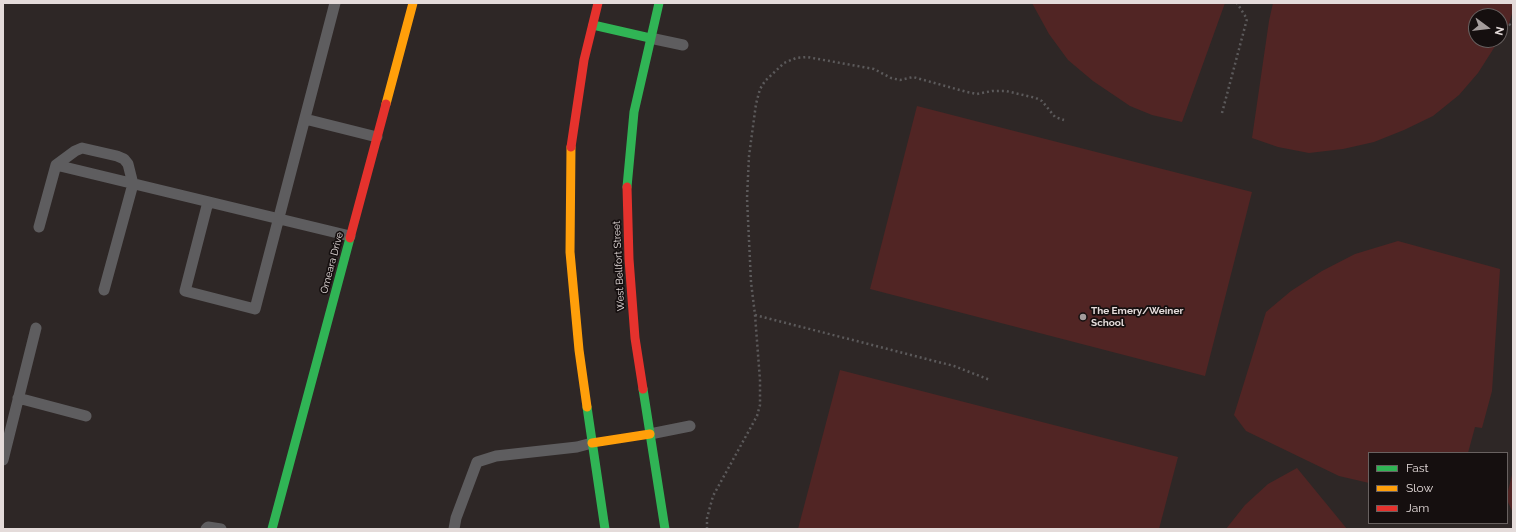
<!DOCTYPE html>
<style>
body{margin:0}
#map{position:relative;width:1516px;height:532px;overflow:hidden;background:#2e2726;font-family:Raleway,sans-serif}
canvas{display:block}
.frame{position:absolute;inset:0;border:4px solid #e4dbda;pointer-events:none}
.legend{position:absolute;left:1368px;top:452px;width:140px;height:72px;box-sizing:border-box;background:#150f0f;border:1px solid #686160;margin:0;padding:5px 7px;list-style:none;font-size:12px;color:#e4dbda}
.legend li{display:flex;align-items:center;gap:8px;height:20px}
.legend b{width:20px;border:1px solid #686160}
.north{position:absolute;left:1468px;top:8px;width:40px;height:40px;box-sizing:border-box;background:#150f0f;border:1px solid #686160;border-radius:50%;rotate:105deg;font-size:11px;font-weight:700;line-height:16px;text-align:center;color:#e4dbda}
.north::after{content:'';display:block;margin:auto;width:14px;height:18px;background:#a49c9b;clip-path:polygon(50% 0,100% 100%,50% 72%,0 100%)}
</style>
<div id="map">
<canvas width="1516" height="532"></canvas>
<div class="frame"></div>
<ul class="legend">
<li><b style="height:5px;background:#30b455"></b>Fast</li>
<li><b style="height:5px;background:#ff9f0a"></b>Slow</li>
<li><b style="height:5px;background:#e5322d"></b>Jam</li>
</ul>
<div class="north">N</div>
</div>
<script>
const g = document.querySelector('canvas').getContext('2d');
g.lineJoin = 'round';
function paint(path, color) { g.fillStyle = color; g.fill(path, 'evenodd'); }
const poly = rows => new Path2D(rows.map(r => 'M' + r).join(''));
function strokePath(path, color, width, dash) { g.strokeStyle = color; g.lineWidth = width; g.lineCap = dash ? 'butt' : 'round'; g.setLineDash(dash || []); g.stroke(path); }
function write(font, color, halo, rows, align = 'center') {
  g.font = font + ' Raleway,sans-serif'; g.lineWidth = 3.5; g.setLineDash([]); g.textBaseline = 'middle'; g.strokeStyle = halo; g.fillStyle = color; for (const [text, x, y, turn = 0] of rows) {
    g.save(); g.translate(x, y); g.rotate((+turn || 0) * Math.PI / 180); g.textAlign = isNaN(turn) ? turn : align; if (halo) g.strokeText(text, 0, 0); g.fillText(text, 0, 0); g.restore();
  }
}
const green = poly([
 [1032,3,1225,3,1182,122,1152,115,1130,106,1093,81,1068,60,1049,34],
 [1273,3,1513,3,1513,10,1509,24,1500,39,1500,16,1476,16,1476,40,1499,40,1478,73,1459,95,1433,116,1404,130,1374,142,1343,149,1309,153,1278,147,1252,138,1269,21],
 [917,106,1252,192,1205,376,870,289],
 [1398,241,1500,269,1492,391,1482,428,1475,427,1468,453,1369,453,1369,483,1339,476,1246,431,1234,415,1266,312,1291,291,1322,271,1355,254],
 [840,370,1178,457,1159,529,798,529],
 [1297,468,1347,529,1226,529,1245,505,1268,484],
 [1513,471,1513,513,1507,500,1507,495]
]);
const path = poly([
 [1509,24,1513,27],
 [1222,113,1247,19,1237,3],
 [755,315,954,366,990,380],
 [707,529,707,518,713,496,757,416,760,405,760,380,755,315,751,282,747,198,749,156,756,104,760,89,765,81,784,63,796,58,807,57,874,69,891,78,900,80,913,77,967,92,977,94,992,91,1006,91,1036,98,1042,101,1055,117,1064,120]
]);
const lane = poly([
 [650,38,683,45],
 [305,119,377,137],
 [56,165,350,236],
 [208,202,185,291,255,309,335,3],
 [39,227,56,165,75,151,82,148,117,156,124,159,128,164,133,184,104,290],
 [18,398,86,416],
 [650,434,690,426],
 [3,460,36,328],
 [206,529,208,527,221,529],
 [454,529,456,518,477,462,496,456,577,447,592,443]
]);
const fast = poly([
 [593,25,650,38],
 [627,187,634,112,659,3],
 [643,389,665,529],
 [587,407,605,529],
 [272,529,350,238]
]);
const slow = poly([
 [386,104,413,3],
 [571,147,570,252,579,350,587,407],
 [592,443,650,434]
]);
const jam = poly([
 [571,147,584,60,598,3],
 [627,187,629,259,635,338,643,389],
 [350,238,386,104]
]);
const markers = [
 [1083,317,4,"#a49c9b"]
];
const streetNames = [
 ["Omeara Drive",332,263,-75],
 ["West Bellfort Street",619,266,-93]
];
const poiNames = [
 ["The Emery/Weiner",1091,311],
 ["School",1091,323]
];
paint(green, '#512524');
strokePath(path, '#5c5a5b', 2.5, [2, 3]);
strokePath(lane, '#5e5d5f', 11);
strokePath(fast, '#30b455', 9);
strokePath(slow, '#ff9f0a', 9);
strokePath(jam, '#e5322d', 9);
for (const [x, y, r, color] of markers) { const dot = new Path2D(); dot.arc(x, y, r, 0, 2 * Math.PI); g.fillStyle = color; g.fill(dot); strokePath(dot, '#150f0f', 1.5); }
write('10px', '#e4dbda', '#150f0f', streetNames);
write('bold 10px', '#e4dbda', '#150f0f', poiNames, 'left');
</script>
